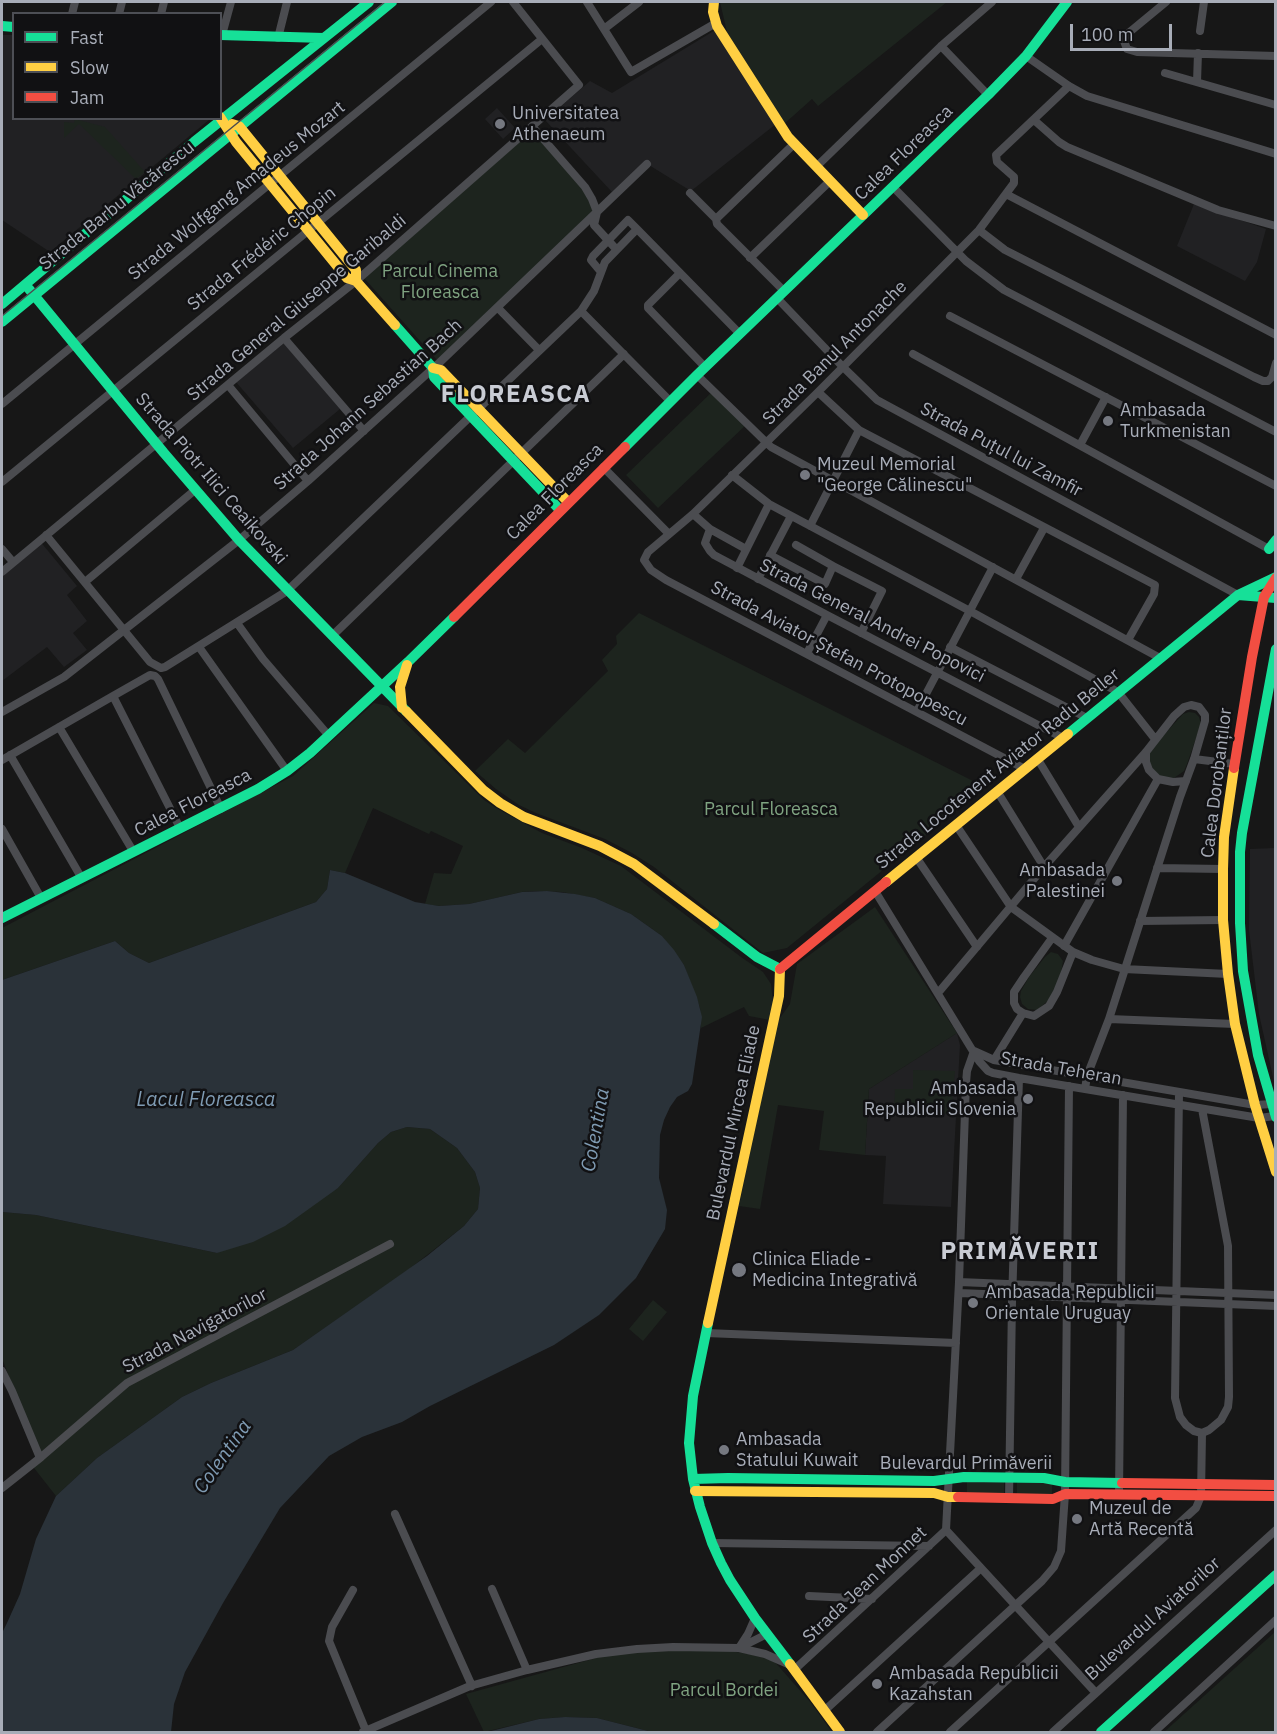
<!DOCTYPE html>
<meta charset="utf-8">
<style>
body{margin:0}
#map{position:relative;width:1277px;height:1734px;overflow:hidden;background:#171717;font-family:"IBM Plex Sans",sans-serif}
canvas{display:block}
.frame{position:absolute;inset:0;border:3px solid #a8adb8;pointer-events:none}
.legend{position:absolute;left:12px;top:12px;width:210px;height:108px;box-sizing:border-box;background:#111113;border:2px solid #4d4f55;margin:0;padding:8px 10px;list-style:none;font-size:18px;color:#a8adb8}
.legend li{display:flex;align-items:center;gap:12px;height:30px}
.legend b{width:30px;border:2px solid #4d4f55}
.scale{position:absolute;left:1070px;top:24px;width:102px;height:27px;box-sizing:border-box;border:3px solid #a8adb8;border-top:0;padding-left:8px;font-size:18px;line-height:21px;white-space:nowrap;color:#a8adb8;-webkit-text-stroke:4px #111113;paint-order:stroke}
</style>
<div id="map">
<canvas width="1277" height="1734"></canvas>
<div class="frame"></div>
<ul class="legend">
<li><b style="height:8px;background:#16e098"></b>Fast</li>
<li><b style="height:8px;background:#ffcf43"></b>Slow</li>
<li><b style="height:8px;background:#f24e42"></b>Jam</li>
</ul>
<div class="scale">100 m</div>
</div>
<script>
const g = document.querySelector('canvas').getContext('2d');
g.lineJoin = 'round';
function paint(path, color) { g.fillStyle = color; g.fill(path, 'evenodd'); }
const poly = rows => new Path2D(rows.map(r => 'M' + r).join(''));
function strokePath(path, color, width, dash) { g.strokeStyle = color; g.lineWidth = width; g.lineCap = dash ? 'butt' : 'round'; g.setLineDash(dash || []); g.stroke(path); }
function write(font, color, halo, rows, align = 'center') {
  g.font = font + ' "IBM Plex Sans",sans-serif'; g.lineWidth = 5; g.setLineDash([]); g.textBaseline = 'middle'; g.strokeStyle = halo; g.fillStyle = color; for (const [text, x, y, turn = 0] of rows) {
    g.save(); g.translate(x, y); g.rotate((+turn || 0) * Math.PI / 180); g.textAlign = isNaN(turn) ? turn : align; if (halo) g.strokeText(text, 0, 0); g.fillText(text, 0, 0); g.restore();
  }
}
const built = poly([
 [717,29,776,124,691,191,644,162,612,192,545,120,590,81,612,93],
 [2,35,13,35,14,118,210,119,50,252,2,220],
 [497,108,515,128,503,139,485,119],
 [1194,204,1266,229,1257,262,1245,281,1177,246],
 [284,343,340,409,293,448,236,382],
 [39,540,77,586,67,595,87,621,73,633,87,650,64,667,47,647,2,681,2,572],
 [1275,848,1276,848,1275,1086,1259,1014,1249,930,1250,849],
 [957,1033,960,1045,951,1207,883,1204,886,1156,865,1155,869,1089]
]);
const green = poly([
 [720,2,947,2,818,106,812,99,783,125,727,32],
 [75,119,105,127,145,172,136,179,79,124,64,138,64,122,74,123],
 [532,131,582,188,587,195,593,212,437,360,364,278],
 [713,391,747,424,658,508,626,475],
 [639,613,985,787,787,948,763,953,654,867,632,853,605,839,536,813,519,805,496,789,475,771,508,739,525,753,608,671,602,660,617,644,616,636],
 [374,703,388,706,484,800,496,808,542,833,582,848,621,866,741,957,763,972,771,984,773,1002,770,1020,749,1016,744,1007,701,1028,700,1008,684,965,662,936,631,914,595,898,562,892,534,891,522,892,469,904,439,906,425,904,434,873,451,874,463,846,431,831,429,834,373,808,345,873,330,870,327,889,316,902,149,963,129,953,115,941,2,980,2,928,293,776],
 [1189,712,1195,713,1199,717,1201,724,1187,764,1184,771,1174,778,1160,777,1155,773,1149,761,1150,750,1183,714],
 [875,907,957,1033,869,1089,865,1155,819,1150,824,1111,778,1105,760,1209,739,1206,777,1022,790,1004,797,964],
 [1051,952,1058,954,1063,961,1059,984,1050,999,1037,1010,1028,1009,1022,1004,1020,997,1021,991,1029,977,1045,957],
 [913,1070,955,1071,951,1114,894,1113,895,1089,913,1089],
 [407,1127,430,1129,457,1148,475,1172,480,1188,478,1209,464,1226,408,1270,293,1350,211,1383,182,1397,97,1458,56,1496,34,1468,36,1449,2,1358,2,1212,36,1215,217,1253,338,1188,378,1143,391,1132],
 [653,1300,667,1312,643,1341,629,1329],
 [1017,1480,1052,1481,1052,1496,1067,1503,1017,1495],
 [967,1481,1004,1482,1004,1495,967,1495],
 [1275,1632,1275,1732,1164,1732],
 [645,1650,724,1650,749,1654,774,1661,811,1703,832,1732,652,1732,597,1718,565,1717,539,1719,484,1732,466,1694,607,1655]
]);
const water = poly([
 [330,870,345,873,415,902,439,906,469,904,522,892,547,891,575,894,595,898,631,914,662,936,674,950,684,965,697,997,702,1017,692,1084,688,1091,677,1097,670,1107,664,1120,660,1135,659,1178,667,1210,665,1229,636,1278,599,1315,554,1345,430,1406,402,1422,362,1437,329,1456,280,1508,223,1603,185,1672,174,1704,171,1732,2,1732,2,1633,7,1623,20,1594,36,1539,56,1496,97,1458,182,1397,211,1383,293,1350,427,1256,464,1226,478,1209,480,1188,475,1172,457,1148,430,1129,407,1127,391,1132,378,1143,338,1188,285,1226,253,1242,217,1253,36,1215,2,1212,2,980,115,941,129,953,149,963,316,902,327,889],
 [565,1717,597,1718,652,1732,487,1732,539,1719]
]);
const street = poly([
 [587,2,631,72,716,23],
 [1166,2,1126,35,1124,41,1127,49,1137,52,1276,56],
 [72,14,75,2],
 [119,14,122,2],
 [161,14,164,2],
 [604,29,639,2],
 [1200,31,1204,2],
 [222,35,231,2],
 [278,38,287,2],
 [941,46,988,95],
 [1026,56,1069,86,1087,96,1276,154],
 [1165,73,1276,105],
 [1197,82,1198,53],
 [1034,120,1059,142,1067,147,1218,210,1276,226],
 [532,126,585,187,592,199,597,212,594,225,616,249],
 [816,167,941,46,992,2],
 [893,187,966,261,1004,290,1276,432],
 [690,193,716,219,717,224,784,291],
 [1006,194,1276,335],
 [716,219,794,144],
 [979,230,1005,250,1254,377,1263,381,1268,381,1272,377,1276,363],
 [750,258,830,181],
 [601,272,591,260,593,256,628,220,637,229],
 [680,273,648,305,648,308,705,367],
 [777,298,843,367,877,400,1238,595],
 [498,308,539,350],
 [581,311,670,401],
 [950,316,1276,486],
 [284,338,364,431],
 [913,354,1269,549],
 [697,375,771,447,1160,658],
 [228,385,308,481],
 [818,392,859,430,1155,585,1154,594,1128,640],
 [2,404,491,2],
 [1080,445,1106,397],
 [603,467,668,533],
 [732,475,769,504,970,611,1118,692,1155,739],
 [2,482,542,39],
 [693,514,710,529,705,543,710,551,714,555,827,615,1063,738],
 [810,526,859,430],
 [710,529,746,549],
 [46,535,150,662,161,668,165,667,287,591,581,311,594,291,605,262,637,229,740,334],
 [796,545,833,566],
 [2,549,13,562],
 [770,555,825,584,833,566,882,591,861,633],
 [737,568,769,504],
 [2,572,284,338,356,281,579,85,513,2],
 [758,579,791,516],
 [1016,579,1044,528],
 [85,582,195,490],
 [237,623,263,659,329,736],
 [332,636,624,354],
 [199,647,287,771],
 [950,647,1087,718],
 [807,653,827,615],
 [113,696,180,828],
 [917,711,993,567],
 [2,712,64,677,239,540,308,481,439,363,647,164],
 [59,727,133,851],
 [1146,752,1146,762,1149,770,1158,779,1173,782,1186,781],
 [10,755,81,877],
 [1037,758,1079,827],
 [1194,759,1234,764],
 [2,760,113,696,150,675,155,676,158,679,221,809],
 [1025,769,666,580,651,570,644,560,648,552,693,514,818,392,979,230,1014,183,1014,177,997,162,996,155,1069,86],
 [997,791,1044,867],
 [956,825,1011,907,1073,952,1092,960,1124,969,1228,974],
 [2,829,41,898],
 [916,857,977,947],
 [1157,868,1223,869],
 [875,891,979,1061,988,1071,993,1073,1019,1078,1259,1118,1275,1116],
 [1140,921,1223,920],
 [1052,938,1024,977,1014,992,1014,1003,1017,1009,1023,1013,1034,1016,1049,1006,1057,992,1073,952],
 [1064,946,1158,779],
 [938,993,1044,867,1146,752,1174,716,1184,707,1191,705,1199,707,1205,715,1205,721,1194,759,1180,797,1109,1019,1087,1076,1085,1089],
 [1109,1019,1235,1024],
 [974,1051,994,1060,1011,1063,1255,1105,1272,1104],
 [994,1060,1023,1013],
 [1179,1093,1175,1398,1180,1417,1186,1425,1194,1431,1202,1433],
 [1202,1109,1228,1246,1229,1397,1228,1407,1221,1420,1209,1430,1202,1433],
 [959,1282,1276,1295],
 [959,1293,1276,1306],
 [706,1333,956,1343],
 [2,1371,12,1391,40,1458],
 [2,1488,40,1458,127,1383,390,1244],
 [1119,1495,1123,1095],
 [1009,1499,1012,1302,1019,1078],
 [395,1514,472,1686],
 [946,1530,1096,1693],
 [712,1543,929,1546],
 [492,1589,527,1670],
 [353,1590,332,1627,329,1641,366,1731],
 [809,1596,872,1599],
 [741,1647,767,1634],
 [739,1648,748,1634,755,1618],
 [794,1670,946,1530,959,1282,966,1083,967,1071,974,1051],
 [824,1711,981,1568],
 [363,1732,470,1686,527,1670,596,1654,637,1649,673,1647,739,1648,765,1654,788,1664],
 [877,1732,1042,1581,1054,1567,1061,1551,1065,1494,1069,1086],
 [950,1732,1196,1508,1201,1496,1202,1433],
 [1053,1732,1276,1530],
 [1154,1732,1276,1620]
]);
const fast = poly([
 [2,26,14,27],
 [220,35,324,38],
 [29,289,164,453,239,540,406,711],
 [2,304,194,142,369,2],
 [2,322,392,2],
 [395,325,433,368,434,377,560,510],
 [625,447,697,375,988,95,1026,56,1067,2],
 [1269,549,1276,540],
 [1238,595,1276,598],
 [1276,649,1242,833,1240,852,1240,923,1243,971,1258,1055,1276,1117],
 [1068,734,1238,595,1276,577],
 [2,918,258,789,287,771,310,753,408,662,454,617],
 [714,924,757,957,780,969],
 [708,1323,693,1396,689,1443,693,1479,700,1507,712,1543,721,1563,730,1580,755,1618,790,1664],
 [693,1479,728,1478,934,1481,964,1477,1044,1478,1065,1482,1122,1483],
 [1101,1732,1276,1575]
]);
const slow = poly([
 [714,2,713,12,717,26,788,137,863,215],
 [220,117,236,142,347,278,356,281,395,325],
 [232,124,239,126,356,270,356,281],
 [433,368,441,370,568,502],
 [402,708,400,687,407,665],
 [406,711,483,790,500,803,524,817,600,846,634,864,714,924],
 [1234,768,1224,837,1223,869,1223,920,1228,974,1235,1024,1255,1105,1276,1172],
 [886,882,1068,734],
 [708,1323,779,996,780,969],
 [695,1491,934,1493,948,1497,958,1497],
 [790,1664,840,1732]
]);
const jam = poly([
 [454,617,625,447],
 [1234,768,1252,657,1264,597,1276,578],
 [780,969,886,882],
 [1122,1483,1276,1485],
 [958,1497,1053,1499,1065,1494,1276,1496]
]);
const tram = poly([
 [2,316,385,2]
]);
const markers = [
 [500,124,6,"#757880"],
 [1108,421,6,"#757880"],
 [805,475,6,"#757880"],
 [1117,881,6,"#757880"],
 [1028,1099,6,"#757880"],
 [739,1270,8,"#757880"],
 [973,1303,6,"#757880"],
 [724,1450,6,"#757880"],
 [1077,1519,6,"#757880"],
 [877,1684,6,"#757880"]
];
const poiNames = [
 ["Universitatea",512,114],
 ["Athenaeum",512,135],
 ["Ambasada",1120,411],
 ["Turkmenistan",1120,432],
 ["Muzeul Memorial",817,465],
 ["\"George Călinescu\"",817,486],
 ["Ambasada",1105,871,"right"],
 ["Palestinei",1105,892,"right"],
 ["Ambasada",1016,1089,"right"],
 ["Republicii Slovenia",1016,1110,"right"],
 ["Clinica Eliade -",752,1260],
 ["Medicina Integrativă",752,1281],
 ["Ambasada Republicii",985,1293],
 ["Orientale Uruguay",985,1314],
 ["Ambasada",736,1440],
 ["Statului Kuwait",736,1461],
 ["Muzeul de",1089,1509],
 ["Artă Recentă",1089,1530],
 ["Ambasada Republicii",889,1674],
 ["Kazahstan",889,1695]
];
const streetNames = [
 ["Calea Floreasca",904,153,-44],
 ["Strada Wolfgang Amadeus Mozart",237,191,-39],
 ["Strada Barbu Văcărescu",117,206,-39],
 ["Strada Frédéric Chopin",262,249,-39],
 ["Strada General Giuseppe Garibaldi",297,308,-40],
 ["Strada Banul Antonache",835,353,-45],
 ["Strada Johann Sebastian Bach",368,405,-42],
 ["Strada Puțul lui Zamfir",1001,450,28],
 ["Strada Piotr Ilici Ceaikovski",211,479,49],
 ["Calea Floreasca",555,492,-45],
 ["Strada General Andrei Popovici",872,621,27],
 ["Strada Aviator Ștefan Protopopescu",839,654,28],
 ["Strada Locotenent Aviator Radu Beller",998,769,-39],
 ["Calea Dorobanților",1217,783,-83],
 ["Calea Floreasca",193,803,-27],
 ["Strada Teheran",1061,1069,10],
 ["Bulevardul Mircea Eliade",734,1123,-78],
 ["Strada Navigatorilor",195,1331,-28],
 ["Bulevardul Primăverii",966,1464],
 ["Strada Jean Monnet",865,1585,-43],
 ["Bulevardul Aviatorilor",1153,1619,-42]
];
const parkNames = [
 ["Parcul Cinema",440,272],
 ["Floreasca",440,293],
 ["Parcul Floreasca",771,810],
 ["Parcul Bordei",724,1691]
];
const waterNames = [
 ["Lacul Floreasca",206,1100],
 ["Colentina",596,1130,-80],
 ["Colentina",223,1457,-55]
];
const districtNames = [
 ["FLOREASCA",516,395],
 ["PRIMĂVERII",1020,1252]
];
paint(built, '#212123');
paint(green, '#1d241e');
paint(water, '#2a3239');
strokePath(street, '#4b4c50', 8);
strokePath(fast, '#16e098', 10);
strokePath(slow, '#ffcf43', 10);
strokePath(jam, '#f24e42', 10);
strokePath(tram, '#4b4c4f', 1.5);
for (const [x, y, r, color] of markers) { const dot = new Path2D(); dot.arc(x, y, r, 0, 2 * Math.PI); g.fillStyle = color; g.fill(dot); strokePath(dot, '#111113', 2); }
write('18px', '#a8adb8', '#111113', poiNames, 'left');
write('18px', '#a8adb8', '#111113', streetNames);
write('18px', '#7fa381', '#111113', parkNames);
write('italic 20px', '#7f9bb3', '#111113', waterNames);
g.letterSpacing = '1.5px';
write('bold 24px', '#c9ccd4', '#111113', districtNames);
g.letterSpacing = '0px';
</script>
